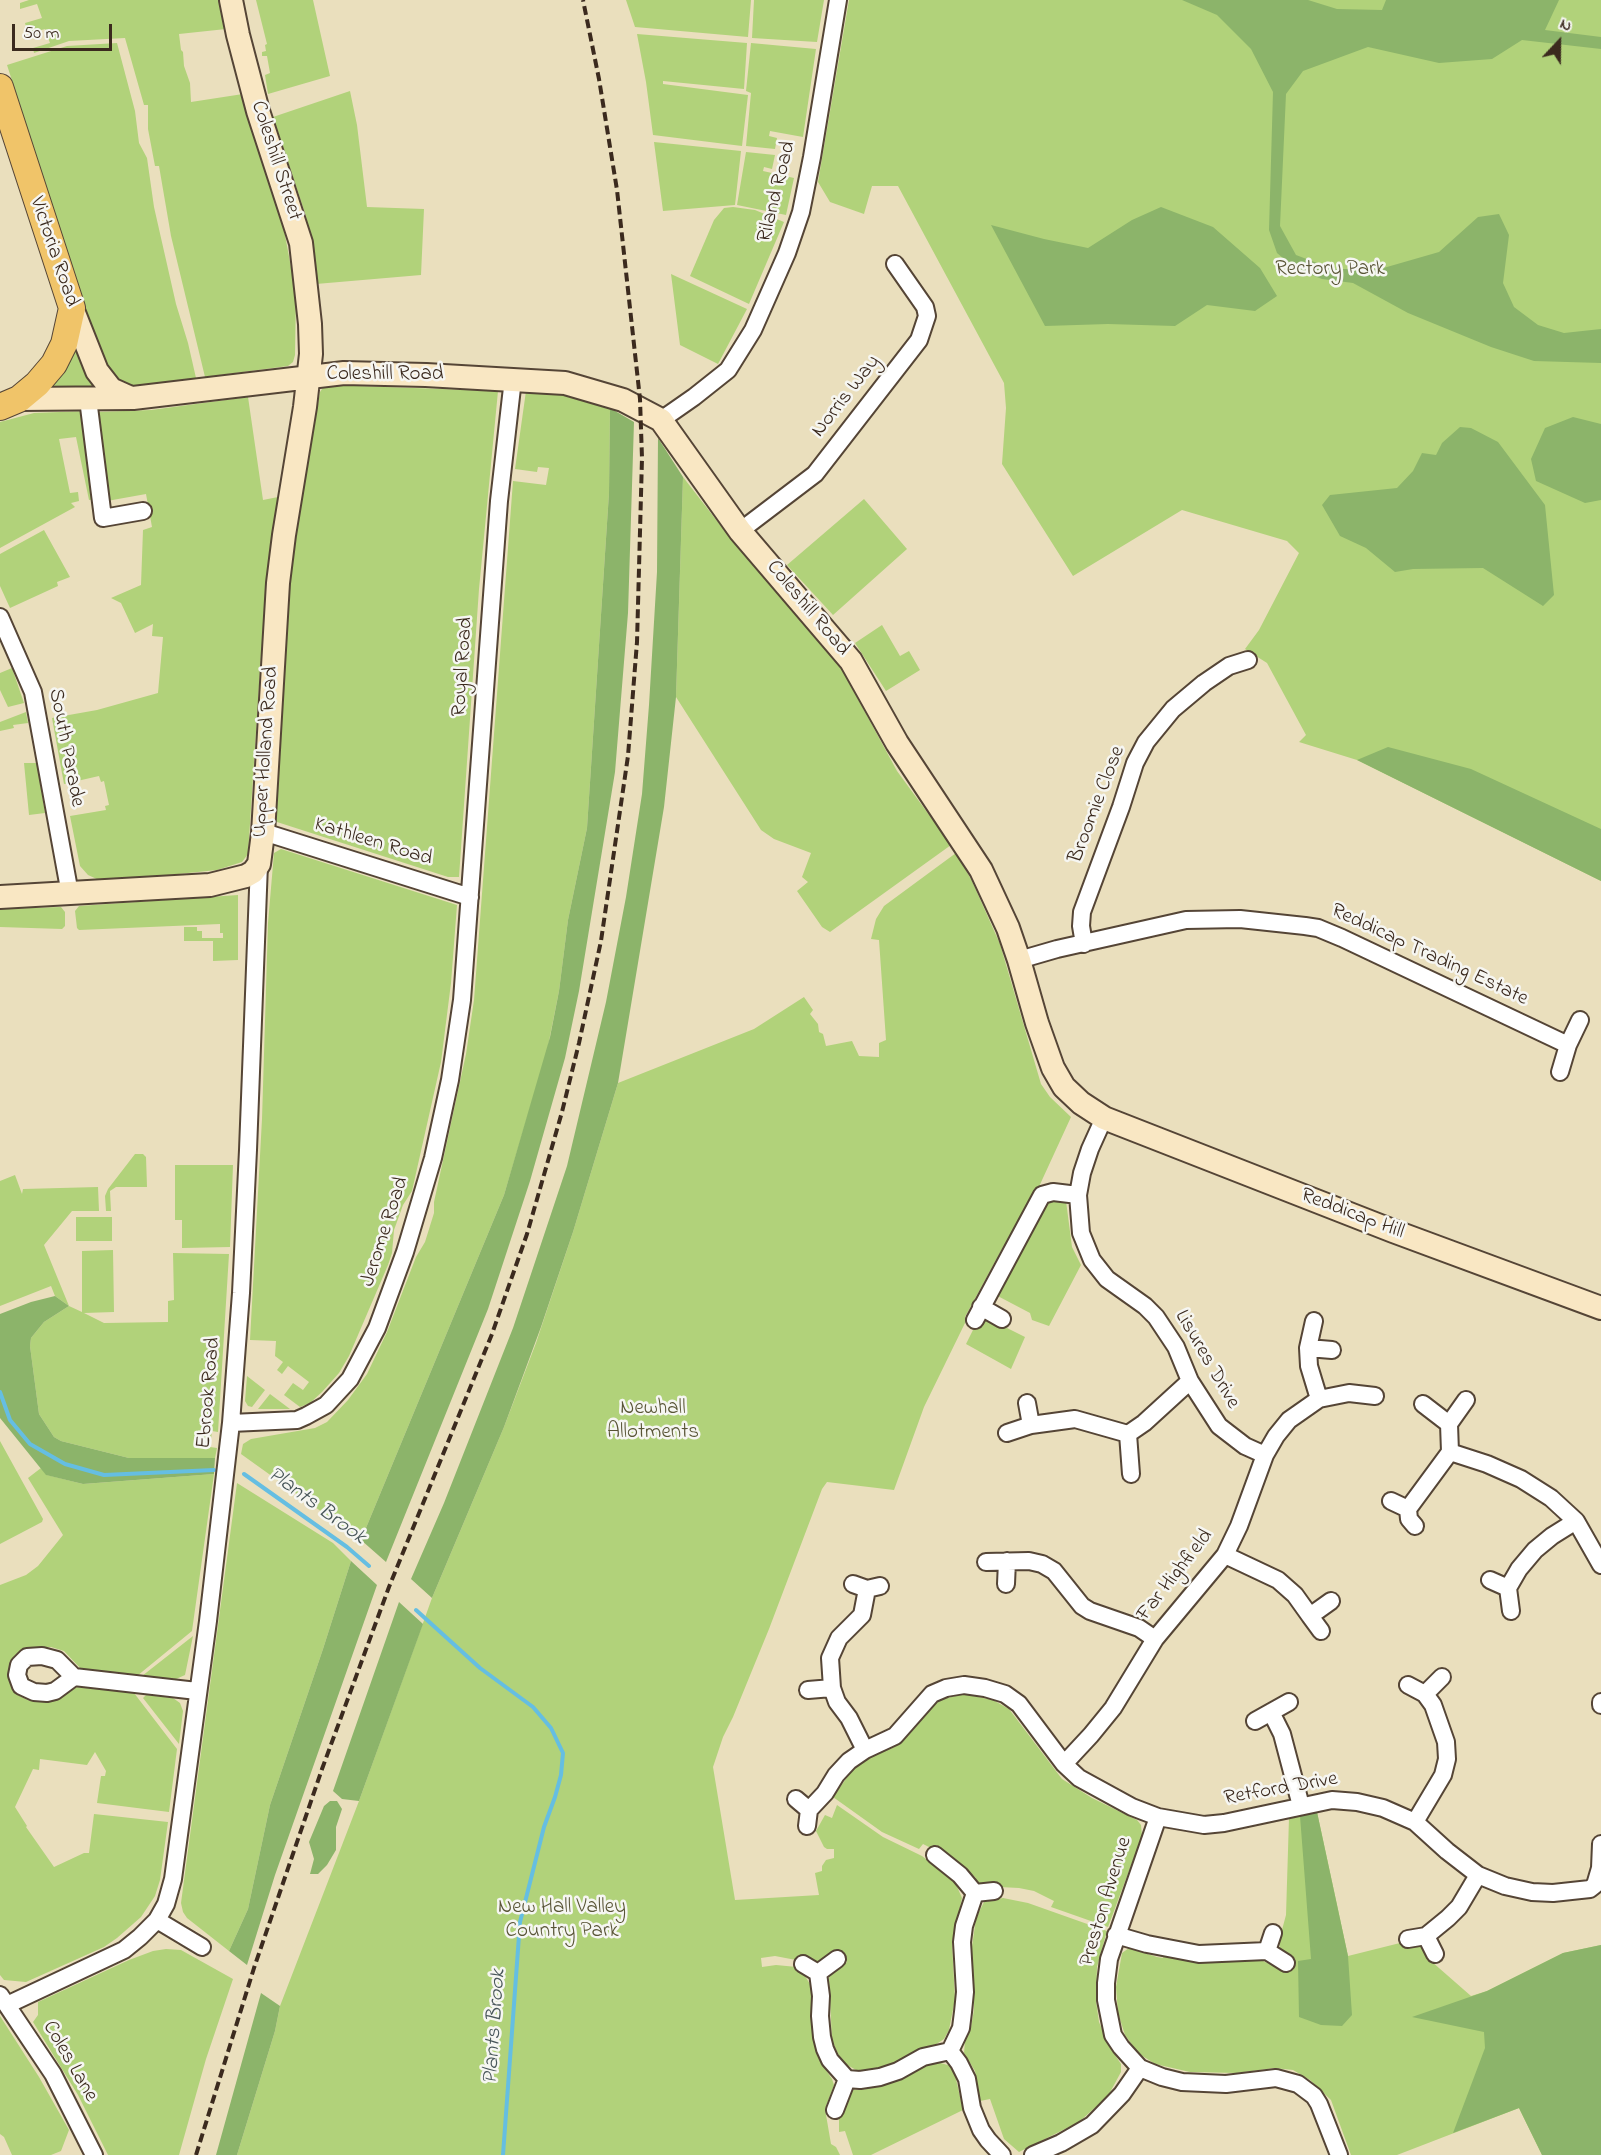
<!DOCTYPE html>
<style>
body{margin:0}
#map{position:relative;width:1601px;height:2155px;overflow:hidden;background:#eadfbd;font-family:"Indie Flower",sans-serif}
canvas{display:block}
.north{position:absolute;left:1529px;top:12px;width:60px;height:60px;-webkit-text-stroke:4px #f6f6f2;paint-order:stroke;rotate:22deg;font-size:16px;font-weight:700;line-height:24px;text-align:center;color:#3b2a1e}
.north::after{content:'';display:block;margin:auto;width:21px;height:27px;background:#3b2a1e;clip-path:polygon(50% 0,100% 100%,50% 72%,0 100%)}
.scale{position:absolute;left:12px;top:24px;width:100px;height:27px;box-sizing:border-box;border:3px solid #3b2a1e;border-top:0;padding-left:8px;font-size:18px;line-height:21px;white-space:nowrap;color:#3b2a1e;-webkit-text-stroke:4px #f6f6f2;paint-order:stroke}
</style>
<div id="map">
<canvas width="1601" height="2155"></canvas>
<div class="north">N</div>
<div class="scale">50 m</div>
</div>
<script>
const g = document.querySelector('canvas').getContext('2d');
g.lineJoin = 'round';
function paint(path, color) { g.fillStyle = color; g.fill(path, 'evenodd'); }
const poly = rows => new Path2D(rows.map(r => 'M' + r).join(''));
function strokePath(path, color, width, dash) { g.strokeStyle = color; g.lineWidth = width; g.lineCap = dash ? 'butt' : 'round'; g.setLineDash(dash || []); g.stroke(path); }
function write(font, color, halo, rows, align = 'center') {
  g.font = font + ' "Indie Flower",sans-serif'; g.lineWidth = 5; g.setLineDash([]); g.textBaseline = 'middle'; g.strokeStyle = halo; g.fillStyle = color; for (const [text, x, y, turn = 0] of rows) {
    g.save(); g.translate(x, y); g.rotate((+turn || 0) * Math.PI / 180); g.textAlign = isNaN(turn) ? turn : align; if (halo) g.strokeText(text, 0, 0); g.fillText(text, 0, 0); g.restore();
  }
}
const green = poly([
 [29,0,220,0,226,29,179,34,181,50,183,52,184,66,190,83,191,102,243,94,258,148,282,219,296,294,295,355,293,362,288,366,205,377,171,236,159,166,155,166,148,129,148,105,144,105,125,38,69,41,34,53,33,48,50,43,45,29,28,34,25,23,42,18,37,4,20,9,20,3],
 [256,0,313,0,330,76,268,94,265,75,270,73,267,56,262,56,262,52,266,51,265,45,267,44],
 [626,0,751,0,748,37,635,27],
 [754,0,824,0,817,42,752,38],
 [849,0,1601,0,1601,881,1357,760,1299,742,1306,735,1267,663,1245,649,1259,630,1299,553,1287,541,1182,510,1073,576,1002,464,1006,408,1004,383,898,186,872,186,864,214,830,202,818,182],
 [637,34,747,43,744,89,663,81,663,84,748,95,742,146,653,135,646,82],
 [117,43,135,111,139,143,147,158,154,207,176,304,188,343,196,378,128,387,108,373,93,333,7,65,67,46],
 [751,43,816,49,803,137,770,131,769,136,777,138,775,149,746,146,751,93,746,91],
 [350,91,357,125,367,207,424,209,421,275,316,284,306,216,273,117],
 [654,142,741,151,735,205,663,211],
 [746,152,775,155,772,169,764,167,763,171,794,178,786,215,737,205],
 [733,207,755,210,784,222,749,304,690,276,714,220,724,208],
 [671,274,747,309,718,364,680,345],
 [75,338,87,375,92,384,100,392,41,393],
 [328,385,498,391,479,589,459,877,448,877,277,822,274,819,291,567,320,392,324,386],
 [526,391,580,396,610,408,609,493,587,828,568,920,559,991,547,1051,504,1195,361,1540,241,1454,243,1444,251,1439,315,1428,327,1422,348,1400,367,1374,387,1332,416,1257,425,1242,434,1213,434,1202,466,1054,474,1000,513,481,546,485,549,468,538,467,537,472,515,469],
 [248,397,263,500,278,497,268,578,261,655,248,854,242,862,217,870,140,878,99,880,88,875,80,866,70,816,106,810,105,806,109,805,104,781,101,782,99,776,64,784,52,718,97,710,158,693,163,637,152,636,153,624,135,633,121,603,111,598,141,585,143,530,152,527,146,494,107,501,96,412,151,410],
 [85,411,96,499,89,500,76,437,59,439,70,493,78,492,79,501,71,503,75,507,0,548,0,422,34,413],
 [683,477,724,530,840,666,897,771,951,845,830,932,822,927,797,891,808,882,802,877,811,853,774,839,761,830,676,697],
 [864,499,907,549,833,615,787,565],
 [44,530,70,577,57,582,58,586,10,608,0,586,0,554],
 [882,625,900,656,909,651,920,670,886,691,855,643],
 [12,668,24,703,8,707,0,690,0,673],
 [26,712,28,723,13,725,14,728,0,731,0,722],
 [24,763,37,763,45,813,29,815],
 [281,849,457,905,451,983,441,1062,412,1191,403,1205,394,1230,392,1253,388,1265,349,1356,339,1373,322,1392,310,1403,300,1407,284,1395,293,1383,303,1390,309,1382,288,1366,282,1374,277,1370,283,1362,275,1356,276,1341,250,1340,262,1119,268,923,274,853],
 [956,853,972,881,1000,944,1041,1084,1050,1097,1071,1117,1037,1191,1003,1247,965,1317,966,1321,924,1407,894,1490,827,1482,822,1489,769,1629,733,1717,723,1737,713,1767,735,1900,819,1895,815,1873,822,1871,822,1866,826,1860,834,1858,834,1849,827,1849,824,1847,816,1831,825,1815,832,1818,837,1805,883,1837,922,1856,955,1882,962,1898,952,1943,955,1999,949,2030,944,2039,935,2045,888,2066,869,2071,856,2070,842,2062,832,2041,829,1978,830,1975,847,1962,840,1951,831,1958,829,1954,823,1958,824,1963,814,1964,813,1960,803,1955,801,1959,796,1960,775,1956,761,1958,762,1967,776,1965,797,1967,808,1975,805,1976,810,1984,811,1990,816,1990,812,2012,812,2021,815,2021,815,2029,812,2029,813,2038,816,2048,819,2048,825,2062,822,2064,832,2079,834,2085,825,2109,831,2144,836,2147,840,2155,237,2155,275,2031,280,2006,359,1801,432,1598,504,1427,536,1343,573,1232,618,1083,754,1029,804,997,813,1010,810,1014,818,1024,819,1032,823,1034,826,1046,852,1041,859,1056,879,1057,879,1043,886,1040,879,940,871,939,876,919,884,906],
 [238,895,238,960,213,961,213,941,184,941,184,927,197,927,197,931,202,931,202,938,223,938,223,933,220,933,220,924,79,930,77,928,75,911,79,906],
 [61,907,65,912,65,926,62,929,0,927,0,909],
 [135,1154,143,1154,146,1157,147,1187,116,1187,110,1191,111,1211,106,1211,105,1196,108,1189],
 [175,1165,233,1165,230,1247,182,1248,182,1220,175,1220],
 [15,1175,22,1194,23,1189,98,1187,99,1211,72,1211,44,1245,69,1306,82,1312,82,1251,113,1250,114,1312,84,1313,104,1323,168,1322,168,1301,174,1300,173,1253,229,1254,218,1432,212,1431,210,1447,217,1448,215,1458,129,1458,61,1441,54,1437,39,1414,30,1346,31,1338,44,1322,69,1306,55,1296,51,1286,0,1306,0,1181],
 [1052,1198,1066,1201,1072,1247,1081,1265,1049,1326,1032,1320,1030,1313,992,1293,1041,1205],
 [76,1217,112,1217,112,1241,76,1241],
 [985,1317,1025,1337,1011,1369,966,1344,976,1324],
 [247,1376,265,1390,252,1407,248,1406,245,1401],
 [270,1394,290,1409,258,1409],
 [0,1441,43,1519,42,1522,0,1544],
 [41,1468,47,1475,83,1484,214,1474,192,1631,137,1676,81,1669,64,1651,51,1647,25,1649,15,1655,9,1667,8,1675,11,1685,18,1695,30,1701,57,1700,77,1687,134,1693,177,1749,169,1812,97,1803,101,1776,105,1776,106,1771,95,1752,87,1765,40,1759,39,1770,33,1769,15,1807,27,1826,26,1827,54,1867,84,1853,89,1853,94,1814,168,1822,160,1880,155,1896,141,1917,117,1938,104,1947,26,1982,4,1980,0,1975,0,1585,26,1575,38,1566,63,1535,28,1478],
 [237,1483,333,1543,351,1561,323,1649,270,1805,248,1909,229,1951,187,1918,183,1912,181,1903],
 [193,1636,185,1675,176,1679,142,1676],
 [964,1694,993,1700,1009,1709,1062,1779,1092,1798,1137,1820,1141,1825,1142,1836,1108,1927,1051,1907,1054,1901,1034,1891,1019,1888,981,1886,974,1881,976,1878,965,1868,962,1871,948,1858,949,1854,936,1845,933,1849,923,1844,919,1849,882,1832,833,1797,853,1769,866,1759,894,1747,913,1730,935,1704,943,1699],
 [146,1695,173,1698,180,1703,183,1711,179,1744,143,1698],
 [1317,1812,1348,1956,1404,1942,1421,1944,1431,1961,1471,1996,1487,1991,1563,1953,1601,1945,1601,2155,1542,2155,1519,2108,1397,2155,1351,2155,1331,2100,1310,2080,1293,2070,1274,2068,1237,2073,1190,2072,1155,2064,1138,2053,1125,2035,1118,2013,1116,1987,1122,1953,1129,1948,1157,1957,1163,1958,1164,1954,1204,1960,1204,1963,1261,1957,1261,1960,1282,1970,1290,1960,1294,1961,1280,1948,1279,1941,1286,1915,1289,1818],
 [1003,1898,1028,1903,1107,1931,1097,1967,1096,2001,1099,2022,1109,2046,1121,2064,1121,2072,1108,2096,1079,2122,1019,2152,1004,2139,990,2099,980,2101,975,2071,964,2053,965,2041,971,2027,974,2010,974,1980,971,1954,976,1918,984,1902],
 [166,1949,181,1950,233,1979,206,2059,179,2155,108,2155,78,2095,33,2022,38,2015,38,2002,129,1960,153,1951],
 [0,2016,39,2077,69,2130,61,2151,51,2155,12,2155,4,2137,0,2134],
 [937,2062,951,2066,954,2070,963,2110,871,2155,853,2155,845,2131,839,2132,839,2115,853,2090,867,2089,926,2063]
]);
const forest = poly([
 [1182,0,1308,0,1337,9,1382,10,1386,0,1559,0,1545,30,1601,37,1601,49,1522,40,1492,59,1439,63,1368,47,1303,71,1286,94,1280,226,1296,255,1333,269,1380,269,1439,252,1478,217,1499,214,1509,235,1503,283,1514,307,1538,325,1564,333,1601,329,1601,363,1534,361,1491,347,1408,313,1353,283,1322,279,1296,269,1277,253,1269,230,1273,92,1251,49,1217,15],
 [1161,207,1213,227,1260,268,1277,296,1255,311,1207,305,1175,326,1108,324,1045,326,991,225,1044,239,1088,248,1132,220],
 [610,408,634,422,628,613,615,772,579,991,565,1058,530,1181,488,1309,386,1562,361,1540,504,1195,550,1037,559,991,568,920,587,828,609,493],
 [1573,417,1601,424,1601,500,1585,503,1536,481,1531,459,1545,428],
 [1460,427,1471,428,1498,442,1545,505,1554,595,1543,606,1483,568,1413,569,1395,572,1366,548,1340,536,1322,505,1330,495,1397,488,1413,471,1422,453,1436,455,1442,443],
 [658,438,683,477,676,697,664,807,618,1083,573,1232,541,1327,504,1427,432,1598,411,1579,444,1503,513,1328,567,1166,606,1002,626,897,642,794,649,705,657,572],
 [1388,747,1471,769,1601,829,1601,881,1357,760],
 [55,1296,69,1306,44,1322,31,1338,30,1346,39,1414,54,1437,61,1441,129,1458,215,1458,214,1474,83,1484,46,1475,0,1418,0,1314,31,1302],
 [351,1561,377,1585,275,1875,247,1965,229,1951,248,1909,270,1805,323,1649],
 [399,1602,423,1624,359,1801,342,1799,333,1791],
 [330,1801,337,1801,342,1809,336,1827,336,1850,327,1865,318,1874,310,1874,314,1859,309,1842,324,1806],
 [1317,1812,1348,1956,1352,2015,1342,2026,1321,2025,1299,2017,1298,1961,1311,1959,1300,1816],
 [1601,1945,1601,2155,1542,2155,1519,2108,1453,2133,1485,2048,1484,2032,1412,2017,1487,1991,1563,1953],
 [261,1993,280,2006,275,2031,237,2155,216,2155]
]);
const stream = poly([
 [0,1392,10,1420,30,1444,65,1464,104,1475,214,1470],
 [244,1474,347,1547,369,1566],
 [416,1610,480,1668,533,1707,551,1728,563,1753,561,1775,555,1797,544,1827,520,1922,503,2155]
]);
const street = poly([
 [88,399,103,518,143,511],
 [661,420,694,397,728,370,753,330,787,253,801,212,812,157,838,0],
 [740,531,815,474,919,340,927,316,925,307,895,264],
 [0,617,33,692,70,894],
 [263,833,270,834,470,897],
 [1084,944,1081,926,1082,912,1121,807,1135,763,1146,742,1173,709,1204,683,1229,666,1248,660],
 [1019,960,1057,949,1186,920,1240,919,1305,926,1318,928,1342,938,1568,1045],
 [1560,1072,1568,1045,1580,1020],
 [1104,1118,1090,1149,1082,1173,1078,1195,1081,1233,1092,1260,1107,1279,1145,1306,1156,1317,1176,1347,1190,1381,1219,1426,1245,1446,1265,1455],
 [981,1307,1002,1319],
 [975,1320,1042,1195,1053,1192,1078,1195],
 [1314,1321,1308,1348,1309,1366,1319,1399],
 [1308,1348,1332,1350],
 [1027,1403,1031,1425],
 [1423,1404,1449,1424,1466,1400],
 [231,1423,297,1420,306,1416,326,1405,350,1379,377,1328,405,1252,433,1158,450,1080,462,1000,499,501,513,379],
 [1007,1433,1031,1425,1075,1419,1128,1434],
 [1450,1452,1487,1464,1521,1479,1551,1498,1576,1521,1601,1565],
 [1131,1474,1128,1434,1144,1423,1190,1381],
 [1391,1501,1408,1509],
 [1415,1526,1409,1519,1408,1509,1450,1452,1449,1424],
 [1225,1555,1278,1580,1295,1595,1310,1616,1331,1601],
 [986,1562,1029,1561,1042,1564,1054,1571,1082,1606,1090,1611,1139,1628,1155,1639],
 [1490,1580,1508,1588,1519,1569,1535,1550,1552,1536,1576,1521],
 [853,1584,867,1589,880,1586],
 [1006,1584,1007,1561],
 [1508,1588,1511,1611],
 [1310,1616,1321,1631],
 [74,1677,57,1660,42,1656,27,1657,19,1665,17,1675,21,1686,34,1692,47,1693,55,1691,74,1677,197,1691],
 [1408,1685,1425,1694,1433,1705,1446,1742,1447,1759,1443,1775,1415,1822],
 [808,1690,832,1688],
 [1425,1694,1442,1677],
 [1601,1702,1601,1705],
 [1271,1712,1282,1734,1301,1806],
 [1255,1721,1289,1702],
 [865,1750,849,1718,837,1702,832,1688,830,1658,839,1638,862,1615,867,1589],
 [1064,1764,1091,1735,1113,1708,1155,1639,1225,1555,1239,1526,1265,1455,1276,1436,1289,1420,1319,1399,1349,1393,1375,1396],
 [796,1799,809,1810,807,1826],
 [809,1810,825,1793,836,1775,849,1761,865,1750,895,1736,932,1694,946,1688,964,1685,985,1688,1005,1694,1019,1704,1064,1764,1079,1778,1132,1807,1158,1817,1204,1825,1224,1823,1332,1800,1357,1802,1383,1808,1415,1822,1447,1851,1478,1875,1505,1886,1532,1892,1553,1893,1590,1889,1595,1885],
 [1158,1817,1109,1959,1106,1983,1106,2000,1113,2035,1121,2047,1140,2068,1162,2077,1182,2082,1226,2084,1276,2078,1298,2084,1314,2096,1319,2104,1339,2155],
 [935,1855,960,1875,975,1893,994,1891],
 [1595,1885,1600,1868,1601,1844],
 [975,1893,964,1926,962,1942,965,1992,963,2012,961,2028,950,2051,959,2063,967,2079,972,2108,981,2130,988,2140,1002,2155],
 [157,1920,202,1947],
 [1116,1935,1147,1944,1199,1954,1267,1951,1286,1963],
 [1426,1936,1435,1954],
 [1408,1939,1426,1936,1448,1918,1459,1907,1478,1875],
 [1267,1951,1273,1933],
 [803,1964,818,1973,837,1959],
 [818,1973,821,1996,820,2016,822,2037,825,2049,830,2060,847,2079,860,2080,880,2077,898,2071,923,2057,950,2051],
 [0,1995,53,2074,94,2155],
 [7,2005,124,1950,140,1937,157,1920,166,1904,173,1879,208,1621,231,1423,241,1293,248,1150,259,864],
 [835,2110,847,2079],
 [1033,2155,1061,2143,1092,2125,1122,2094,1140,2068]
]);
const secondary = poly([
 [72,308,97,371,111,389,131,398],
 [19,399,133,398,344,373,426,375,565,383,623,400,661,420,740,531,851,661,897,743,981,870,1008,928,1019,960,1037,1023,1053,1068,1064,1087,1081,1103,1104,1118,1393,1231,1601,1308],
 [0,897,210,885,246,876,253,872,259,864,263,833,278,583,284,535,305,407,311,354,310,324,301,243,258,111,238,35,231,0]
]);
const primary = poly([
 [0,87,72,308,64,344,54,364,37,384,19,399,0,407]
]);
const rail = poly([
 [196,2155,254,1968,322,1769,389,1587,492,1334,527,1234,562,1112,579,1043,601,941,628,756,637,642,642,458,640,399,617,190,599,79,583,0]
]);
const streetNames = [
 ["Coleshill Street",275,161,72],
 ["Riland Road",778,192,-76],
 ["Victoria Road",53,252,71],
 ["Coleshill Road",385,376],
 ["Norris Way",847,397,-52],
 ["Coleshill Road",807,609,50],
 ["Royal Road",464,667,-86],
 ["South Parade",65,748,79],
 ["Upper Holland Road",267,752,-86],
 ["Broomie Close",1098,805,-69],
 ["Kathleen Road",373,843,17],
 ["Reddicap Trading Estate",1429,956,25],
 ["Reddicap Hill",1352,1215,21],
 ["Jerome Road",386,1232,-72],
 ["Lisures Drive",1206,1360,60],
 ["Ebrook Road",210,1393,-85],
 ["Far Highfield",1176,1576,-52],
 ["Retford Drive",1281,1790,-10],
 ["Preston Avenue",1107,1902,-73],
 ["Coles Lane",69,2062,60]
];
const parkNames = [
 ["Rectory Park",1330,271],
 ["Newhall",653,1410],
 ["Allotments",653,1434],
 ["New Hall Valley",562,1909],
 ["Country Park",562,1933]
];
const waterNames = [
 ["Plants Brook",316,1507,36],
 ["Plants Brook",496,2027,-86]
];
paint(green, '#b1d27a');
paint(forest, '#8cb46a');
strokePath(stream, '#65bee2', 4);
strokePath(street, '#554536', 20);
strokePath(secondary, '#554536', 26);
strokePath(primary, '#554536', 28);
strokePath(street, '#fff', 16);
strokePath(secondary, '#f9e7c3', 22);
strokePath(primary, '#f0c469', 26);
strokePath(rail, '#3b2a1e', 4, [9, 4.5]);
write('21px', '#3b2a1e', '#f6f6f2', streetNames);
write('21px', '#585435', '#f6f6f2', parkNames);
write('italic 22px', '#485659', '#f6f6f2', waterNames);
</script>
